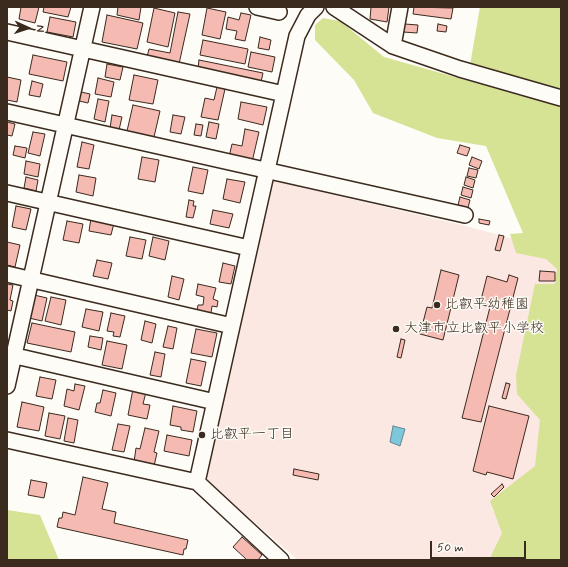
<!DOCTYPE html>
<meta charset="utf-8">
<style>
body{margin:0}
#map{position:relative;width:568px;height:567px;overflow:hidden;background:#fdfcf7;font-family:Mynerve,sans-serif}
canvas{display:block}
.frame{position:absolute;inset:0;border:8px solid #3b2a1e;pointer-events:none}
.north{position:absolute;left:8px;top:8px;width:40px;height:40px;-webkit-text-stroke:3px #fdfcf7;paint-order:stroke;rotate:93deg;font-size:11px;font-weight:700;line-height:16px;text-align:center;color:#3b2a1e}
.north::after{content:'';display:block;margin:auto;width:14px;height:18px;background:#3b2a1e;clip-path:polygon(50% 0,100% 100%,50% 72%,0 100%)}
.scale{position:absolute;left:430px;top:541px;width:96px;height:18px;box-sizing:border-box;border:2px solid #3b2a1e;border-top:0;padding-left:5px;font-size:12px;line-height:14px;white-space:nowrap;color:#3b2a1e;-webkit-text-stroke:3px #fdfcf7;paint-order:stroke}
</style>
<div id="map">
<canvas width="568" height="567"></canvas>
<div class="frame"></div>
<div class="north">N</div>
<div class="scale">50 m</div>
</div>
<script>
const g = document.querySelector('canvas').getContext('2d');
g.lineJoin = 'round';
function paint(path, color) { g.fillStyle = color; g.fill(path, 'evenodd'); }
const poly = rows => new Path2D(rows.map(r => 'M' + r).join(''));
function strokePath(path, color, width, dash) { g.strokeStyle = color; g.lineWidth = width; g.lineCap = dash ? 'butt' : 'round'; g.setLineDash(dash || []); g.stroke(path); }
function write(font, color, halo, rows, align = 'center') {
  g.font = font + ' Mynerve,"Klee One",sans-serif'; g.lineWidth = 3; g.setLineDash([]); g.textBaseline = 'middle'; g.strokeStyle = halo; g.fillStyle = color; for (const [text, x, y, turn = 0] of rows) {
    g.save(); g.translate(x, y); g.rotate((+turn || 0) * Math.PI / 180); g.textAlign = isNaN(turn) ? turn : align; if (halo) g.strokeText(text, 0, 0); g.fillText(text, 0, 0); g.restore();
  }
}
const built = poly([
 [271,180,470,227,561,252,541,472,492,508,518,560,298,560,207,481,213,441]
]);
const green = poly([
 [480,7,561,7,561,88,543,89,470,65],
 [323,18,340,21,384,57,561,107,561,560,492,560,491,556,502,533,490,501,535,466,540,420,517,394,516,375,535,284,555,284,557,269,546,259,516,253,510,234,523,233,486,146,437,138,373,113,354,80,315,40,315,25],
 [7,510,40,515,59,560,7,560]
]);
const water = poly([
 [393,426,405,429,400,446,390,442,393,426]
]);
const building = poly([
 [21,7,39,7,35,23,19,19,21,7],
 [44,7,71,7,68,17,43,12,44,7],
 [118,7,141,7,139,20,117,15,118,7],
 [371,7,389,7,387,22,370,19,371,7],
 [414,7,453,8,451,19,413,14,414,7],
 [154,8,175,13,168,47,147,42,154,8],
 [207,8,226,12,220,39,202,35,207,8],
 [178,12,190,14,179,64,147,57,149,49,170,53,178,12],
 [241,13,251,15,245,41,235,39,237,31,226,29,228,17,239,20,241,13],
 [107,15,143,23,137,49,102,42,107,15],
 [50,17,76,22,73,37,47,32,50,17],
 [405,24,418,25,417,33,403,32,405,24],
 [438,24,447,26,446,32,437,31,438,24],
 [260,37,271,40,269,50,258,48,260,37],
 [203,40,248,49,245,64,200,55,203,40],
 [251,52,275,57,272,72,248,67,251,52],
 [33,55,67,62,63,81,29,74,33,55],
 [199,60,263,73,261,82,198,69,199,60],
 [107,64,123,67,120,80,105,77,107,64],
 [134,75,158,80,153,104,129,100,134,75],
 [7,77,21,80,17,102,7,100,7,77],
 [98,78,114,82,111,97,95,94,98,78],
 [32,81,43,84,40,97,29,95,32,81],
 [217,87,225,89,218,120,201,117,205,98,214,100,217,87],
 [81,92,90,94,88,103,79,101,81,92],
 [98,99,109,101,105,122,94,119,98,99],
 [241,102,267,107,263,125,238,119,241,102],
 [133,105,160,111,154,137,127,131,133,105],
 [112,115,122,117,119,130,110,128,112,115],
 [173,115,185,117,181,134,170,132,173,115],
 [7,122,15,124,12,136,7,135,7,122],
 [209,122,219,124,216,139,206,137,209,122],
 [196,124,203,125,201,136,194,135,196,124],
 [245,129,259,132,252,162,229,157,232,144,242,146,245,129],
 [33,132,45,134,40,156,28,153,33,132],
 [82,142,94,145,89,169,77,167,82,142],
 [460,145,470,148,467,156,457,153,460,145],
 [15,146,27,148,25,158,13,155,15,146],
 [142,157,159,160,155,182,138,179,142,157],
 [472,157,482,161,479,169,469,165,472,157],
 [26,161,40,164,38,177,24,174,26,161],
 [193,167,208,170,203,194,188,191,193,167],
 [469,168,478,170,476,178,467,176,469,168],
 [79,175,96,178,93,196,76,192,79,175],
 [26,177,38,180,36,191,24,188,26,177],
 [466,177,475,180,473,188,464,185,466,177],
 [227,179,245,182,240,203,223,199,227,179],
 [463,187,473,190,471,198,461,195,463,187],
 [460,197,470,200,468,208,458,205,460,197],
 [189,200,194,201,193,206,196,206,193,218,186,217,189,200],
 [16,206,31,209,26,230,12,227,16,206],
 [213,210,233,214,229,228,210,224,213,210],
 [91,218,114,223,111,235,89,231,91,218],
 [479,219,490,221,489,225,479,223,479,219],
 [67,221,83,224,79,243,63,240,67,221],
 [499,235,504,236,500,251,495,250,499,235],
 [130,237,146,240,142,259,126,256,130,237],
 [153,237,169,241,165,260,149,256,153,237],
 [7,242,20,245,15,267,7,265,7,242],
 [97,260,112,263,108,279,93,276,97,260],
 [223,263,235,266,231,284,219,282,223,263],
 [441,270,459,275,443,340,420,334,427,307,432,308,441,270],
 [540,271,555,272,555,281,539,281,540,271],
 [509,275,518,278,481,422,462,418,490,307,480,304,487,276,507,282,509,275],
 [172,276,184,279,179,300,168,297,172,276],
 [7,284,13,285,10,300,13,301,11,311,7,310,7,284],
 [198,284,216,288,213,299,218,301,217,307,212,306,211,313,197,311,198,305,203,305,204,297,196,295,198,284],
 [34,295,47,298,42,321,29,318,34,295],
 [51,297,66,300,61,325,45,321,51,297],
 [86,309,103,312,99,331,82,327,86,309],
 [111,313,125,316,120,337,113,336,114,332,107,331,111,313],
 [145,321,156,324,152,343,141,340,145,321],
 [32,323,75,332,71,352,27,343,32,323],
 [168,326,177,328,173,349,163,347,168,326],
 [196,329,217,333,212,357,191,353,196,329],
 [90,336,103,338,101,350,88,347,90,336],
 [401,339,405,340,401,358,397,357,401,339],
 [107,341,127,345,122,369,102,365,107,341],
 [155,352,165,354,161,377,150,375,155,352],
 [191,359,206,362,201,386,186,383,191,359],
 [40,377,56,380,52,399,36,396,40,377],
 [506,383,510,384,506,399,502,398,506,383],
 [75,384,85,386,79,410,64,406,67,389,74,391,75,384],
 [133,389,146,392,143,404,150,405,147,419,128,415,133,389],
 [103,390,116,393,111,416,95,412,97,403,100,403,103,390],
 [22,402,44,407,39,431,17,427,22,402],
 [173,406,197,411,193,432,181,430,181,427,170,425,173,406],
 [489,406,529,416,513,479,487,472,486,475,473,471,489,406],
 [49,413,65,416,60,439,45,436,49,413],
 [68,418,78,420,74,443,64,441,68,418],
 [118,424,130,426,124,452,112,450,118,424],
 [145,428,159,431,154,452,157,453,154,466,134,462,136,448,140,449,145,428],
 [167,435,192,440,189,456,164,451,167,435],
 [294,469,319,474,318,480,293,475,294,469],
 [83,477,108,483,102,509,116,512,114,523,188,540,186,549,184,549,183,555,57,527,59,518,62,518,63,512,75,515,83,477],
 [31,480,47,483,44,498,28,495,31,480],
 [502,484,504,487,494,497,491,494,502,484],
 [242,537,262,555,258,560,247,560,233,547,242,537]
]);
const minor = poly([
 [257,7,279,12],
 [334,7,393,46,460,69,561,98],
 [7,32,284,94],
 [393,46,400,7],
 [7,112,465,215],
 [7,193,249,248],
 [7,274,232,326],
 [7,354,215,402],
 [7,386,92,7],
 [7,440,197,482,281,560],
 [197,482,297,36,308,15,316,7]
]);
const markers = [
 [437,305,4,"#3b2a1e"],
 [396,329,4,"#3b2a1e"],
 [202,435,4,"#3b2a1e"]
];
const poiNames = [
 ["比叡平幼稚園",445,305],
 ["大津市立比叡平小学校",404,329],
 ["比叡平一丁目",210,435]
];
paint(built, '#fbe8e2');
paint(green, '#d6e294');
paint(water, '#7dc7dd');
strokePath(water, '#638891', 1);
paint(building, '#f5bab2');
strokePath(building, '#3b2a1e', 1);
strokePath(minor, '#3b2a1e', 18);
strokePath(minor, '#fdfcf7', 15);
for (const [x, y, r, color] of markers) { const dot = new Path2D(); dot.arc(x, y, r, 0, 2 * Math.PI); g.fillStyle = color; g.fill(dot); strokePath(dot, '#fdfcf7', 1.5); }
write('14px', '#3b2a1e', '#fdfcf7', poiNames, 'left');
</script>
